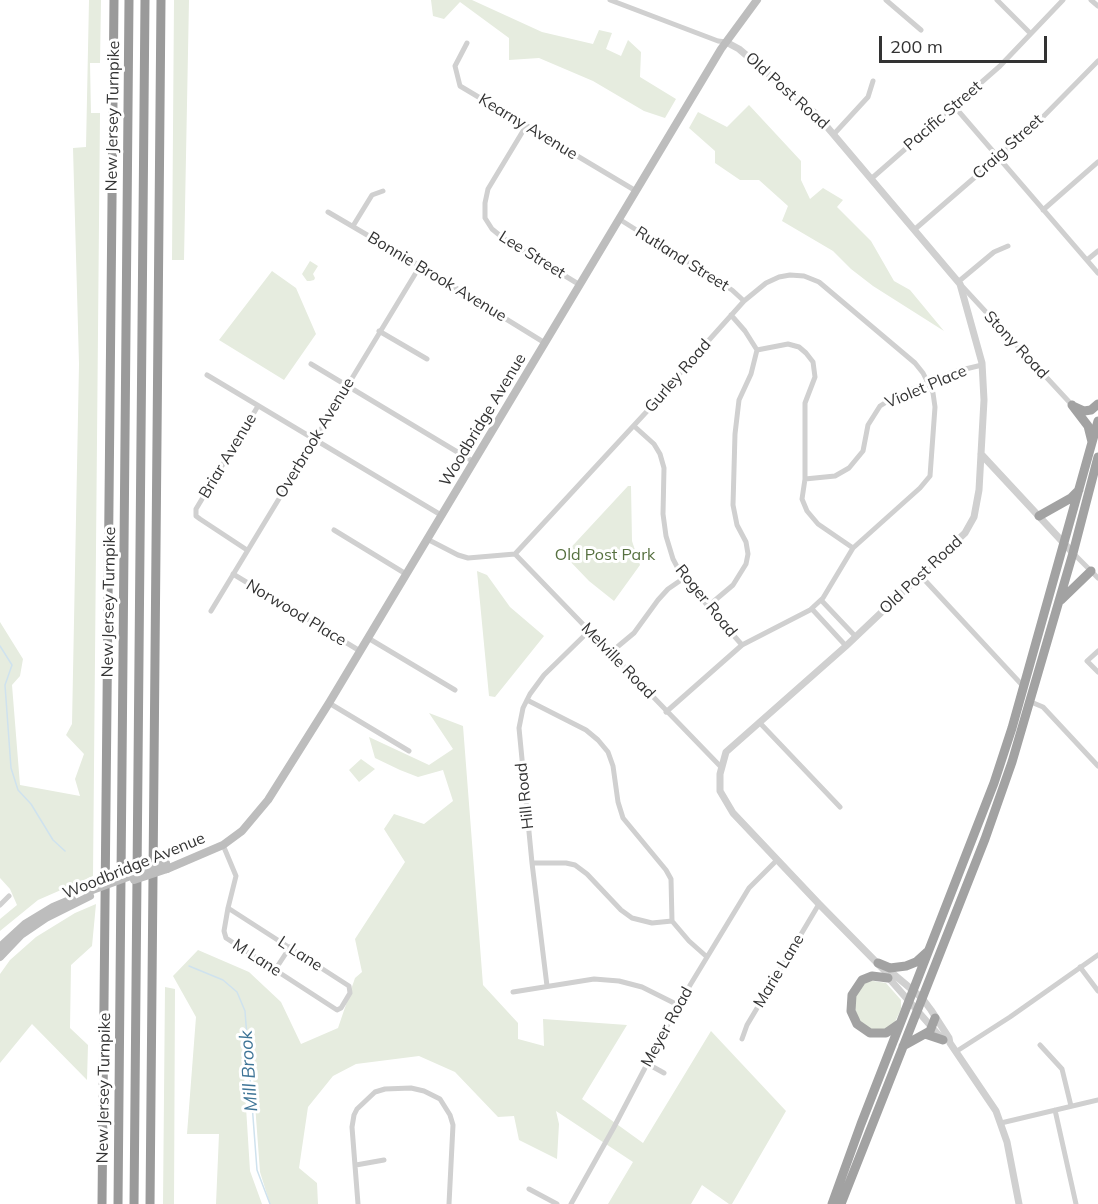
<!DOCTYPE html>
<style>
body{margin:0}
#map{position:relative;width:1098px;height:1204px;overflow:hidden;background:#fff;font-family:Mulish,sans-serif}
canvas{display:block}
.scale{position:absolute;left:879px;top:36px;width:168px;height:27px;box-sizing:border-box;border:3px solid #333;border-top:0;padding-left:8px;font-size:18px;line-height:21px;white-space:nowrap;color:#333;-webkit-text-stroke:4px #fff;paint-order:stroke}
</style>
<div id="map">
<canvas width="1098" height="1204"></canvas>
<div class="scale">200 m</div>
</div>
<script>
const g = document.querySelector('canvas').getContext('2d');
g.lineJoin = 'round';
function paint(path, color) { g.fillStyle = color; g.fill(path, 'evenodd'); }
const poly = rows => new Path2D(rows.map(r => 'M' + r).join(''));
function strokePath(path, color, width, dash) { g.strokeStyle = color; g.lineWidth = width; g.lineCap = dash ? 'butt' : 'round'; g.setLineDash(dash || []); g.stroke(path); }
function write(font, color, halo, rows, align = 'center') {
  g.font = font + ' Mulish,sans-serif'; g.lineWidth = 6; g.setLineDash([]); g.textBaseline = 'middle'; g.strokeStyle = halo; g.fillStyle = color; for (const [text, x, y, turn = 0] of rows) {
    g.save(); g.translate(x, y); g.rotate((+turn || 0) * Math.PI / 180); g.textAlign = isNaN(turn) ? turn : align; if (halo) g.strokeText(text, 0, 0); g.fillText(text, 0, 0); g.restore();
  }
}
const green = poly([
 [89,0,101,0,100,63,90,63,91,113,100,113,93,876,38,900,0,931,0,919,17,905,10,889,0,878,0,622,23,659,20,676,12,685,20,785,80,796,75,779,84,754,66,735,72,724,79,364,73,148,86,147],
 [174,0,189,0,184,260,172,260],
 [431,0,472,0,542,32,593,44,599,30,612,33,606,49,621,56,628,40,641,52,640,77,676,99,665,118,644,111,593,81,539,58,509,60,509,38,460,2,444,19,433,16],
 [749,105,801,161,801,180,810,199,823,188,843,200,837,207,871,241,894,281,910,290,944,331,873,286,851,269,833,251,782,221,788,206,759,180,740,180,715,163,715,151,689,128,698,112,727,127],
 [310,261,318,266,313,274,315,278,314,280,310,281,307,281,302,274],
 [272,271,296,288,316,334,284,380,219,340],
 [628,486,631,486,632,541,640,565,614,601,589,581,564,555],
 [477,571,487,575,510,607,544,636,495,697,489,696],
 [429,713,463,726,483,985,518,1023,518,1039,544,1046,543,1019,627,1025,582,1099,643,1143,711,1031,786,1111,732,1204,729,1204,702,1185,691,1204,608,1204,633,1162,556,1111,559,1124,557,1159,519,1140,514,1116,498,1117,455,1072,419,1056,356,1064,333,1076,308,1107,299,1168,317,1183,318,1204,270,1204,260,1172,252,1063,244,1075,250,1171,262,1204,216,1204,219,1134,187,1134,196,1017,173,976,198,950,249,972,281,1002,301,1044,338,1028,355,978,362,972,355,939,405,862,384,829,394,814,424,824,453,801,443,770,418,777,400,770,375,758,369,737,429,765,453,749],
 [361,759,375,769,359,782,349,770],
 [96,904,92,946,71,965,70,1028,88,1045,87,1080,32,1024,0,1063,0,974,10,960,36,937,75,913],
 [867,980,886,983,901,1000,901,1009,895,1022,888,1029,873,1031,863,1025,856,1014,854,1001,859,988],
 [165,987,175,989,174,1204,163,1204]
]);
const stream = poly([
 [0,646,12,665,5,685,11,768,18,790,31,804,53,840,65,851],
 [189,966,223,980,237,992,245,1011,257,1170,270,1204]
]);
const minor = poly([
 [610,0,718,41,726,42],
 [886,0,921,30],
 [997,0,1030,33],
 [1091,0,1098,6],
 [467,43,455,66,460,86,636,191],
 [954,106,1098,273],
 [526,126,488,189,485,203,485,218,492,229,503,238,580,285],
 [834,134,868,97,873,81],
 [871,179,1000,66,1063,0],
 [1043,210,1098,162],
 [328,212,420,266,545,343],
 [619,219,732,290,744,301],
 [353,226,372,195,383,191],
 [914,230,1034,126,1098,61],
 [1087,260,1098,251],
 [958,282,994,252,1008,246],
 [961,285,1072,405],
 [379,331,427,359],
 [757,350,788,344,799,347,806,353,813,362,815,377,805,403,805,479,802,499,807,511,818,524,853,548],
 [311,364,474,462],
 [207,375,441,515],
 [634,426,654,444,660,454,664,468,663,514,666,536,673,559,682,576,742,645],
 [805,479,835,476,849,468,863,451,868,425,880,406,896,396,953,372,982,365],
 [334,530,406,574],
 [427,539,458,555,468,558,515,554,662,395,692,359,744,301,766,283,779,277,790,275,804,276,819,282,915,363,923,373,933,393,935,407,930,476,920,488,853,548,823,598,810,610,742,645,666,712],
 [247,550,200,519,196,516,196,509,258,406],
 [1073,553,1098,578],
 [515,554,721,767],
 [233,574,360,651],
 [920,575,1023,686],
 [821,600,856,637],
 [707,607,733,585,746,564,748,554,746,542,737,525,733,505,735,434,739,400,751,374,757,350,745,331,731,315],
 [812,609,846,646],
 [211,611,420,266],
 [368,638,455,690],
 [1098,651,1087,661,1098,672],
 [610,653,634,633,658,600,668,589,684,578],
 [527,700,586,730,598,740,608,752,613,766,618,802,623,818,666,870,671,879,672,921,689,941,707,957],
 [1031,702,1043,707,1098,766],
 [329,703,409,751],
 [759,722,840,807],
 [223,845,236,876,228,908,224,931,226,938,337,1010,341,1008,350,993,349,986,228,908],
 [532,863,566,863,575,865,587,874,621,910,632,918,652,923,672,921],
 [0,905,9,896],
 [1080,967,1098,991],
 [275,970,290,947],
 [547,986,532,863,519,728,523,708,530,694,544,675,589,631],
 [513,992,594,979,619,981,642,987,678,1005],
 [742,1039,747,1025,819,904],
 [1040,1045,1062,1069,1071,1106],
 [957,1051,1010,1017,1098,955],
 [646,1063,664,1073],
 [1055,1110,1076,1204],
 [1001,1123,1098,1100],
 [356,1165,384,1160],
 [529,1189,557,1204],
 [358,1204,352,1127,354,1115,357,1109,375,1092,385,1089,411,1088,424,1091,440,1099,450,1115,453,1125,449,1204],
 [571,1204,613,1129,678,1005,749,888,777,860]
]);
const tertiary = poly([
 [726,42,739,49,817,115,960,284,982,363,984,400,979,490,974,517,965,533,846,646,726,752,720,774,720,791,733,813,819,904,884,970,891,972,922,998,931,1010,949,1038,950,1043,996,1111,1007,1142,1019,1204],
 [981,454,1073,553],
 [887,976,943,1040]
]);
const secondary = poly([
 [167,869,223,845,242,831,268,800,329,703,721,49,757,0],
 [0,947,25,924,53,907,72,899],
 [0,957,21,935,46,918,90,896]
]);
const trunk = poly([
 [1072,405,1088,426,1092,442],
 [1073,406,1084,411,1091,410,1098,404],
 [1039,516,1071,498,1079,490],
 [1061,600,1091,571],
 [878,963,890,968,906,966,916,962,927,952],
 [888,978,872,976,862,980,852,995,851,1011,857,1024,870,1033,886,1033,899,1024],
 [925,1034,943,1040],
 [903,1046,930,1031,935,1018],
 [832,1204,861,1124,994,783,1012,728,1098,421],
 [841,1204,985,839,1012,762,1073,553,1098,457]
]);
const motorway = poly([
 [102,1204,114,0],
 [118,1204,129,0],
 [134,1204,145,0],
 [150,1204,161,0]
]);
const secondaryBridge = poly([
 [134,880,167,869],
 [87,892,166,863]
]);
const streetNames = [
 ["Old Post Road",787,91,42],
 ["New Jersey Turnpike",113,116,-89],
 ["Pacific Street",943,116,-41],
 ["Kearny Avenue",528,127,31],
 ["Craig Street",1008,147,-42],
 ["Lee Street",532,255,32],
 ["Rutland Street",682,259,32],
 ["Bonnie Brook Avenue",437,277,31],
 ["Stony Road",1016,345,47],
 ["Gurley Road",678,376,-49],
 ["Violet Place",926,387,-23],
 ["Woodbridge Avenue",483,420,-59],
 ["Overbrook Avenue",315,438,-59],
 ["Briar Avenue",228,456,-59],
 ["Old Post Road",921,575,-43],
 ["Roger Road",706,601,51],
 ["New Jersey Turnpike",109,602,-89],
 ["Norwood Place",296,613,31],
 ["Melville Road",618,661,46],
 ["Hill Road",525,796,-96],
 ["Woodbridge Avenue",134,866,-22],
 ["L Lane",300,954,33],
 ["M Lane",257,958,33],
 ["Marie Lane",779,971,-59],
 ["Meyer Road",667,1027,-61],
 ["New Jersey Turnpike",104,1088,-89]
];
const parkNames = [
 ["Old Post Park",605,555]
];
const waterNames = [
 ["Mill Brook",249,1071,-94]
];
paint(green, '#e6ecdf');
strokePath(stream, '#cfe2ee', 1.5);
strokePath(minor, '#d0d0d0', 5);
strokePath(tertiary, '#d0d0d0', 7);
strokePath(secondary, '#bdbdbd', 8);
strokePath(trunk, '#a2a2a2', 9);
strokePath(motorway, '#9a9a9a', 9);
strokePath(secondaryBridge, '#bdbdbd', 8);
write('16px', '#333', '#fff', streetNames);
write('16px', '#56703f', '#fff', parkNames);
write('italic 18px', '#3f7597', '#fff', waterNames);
</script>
